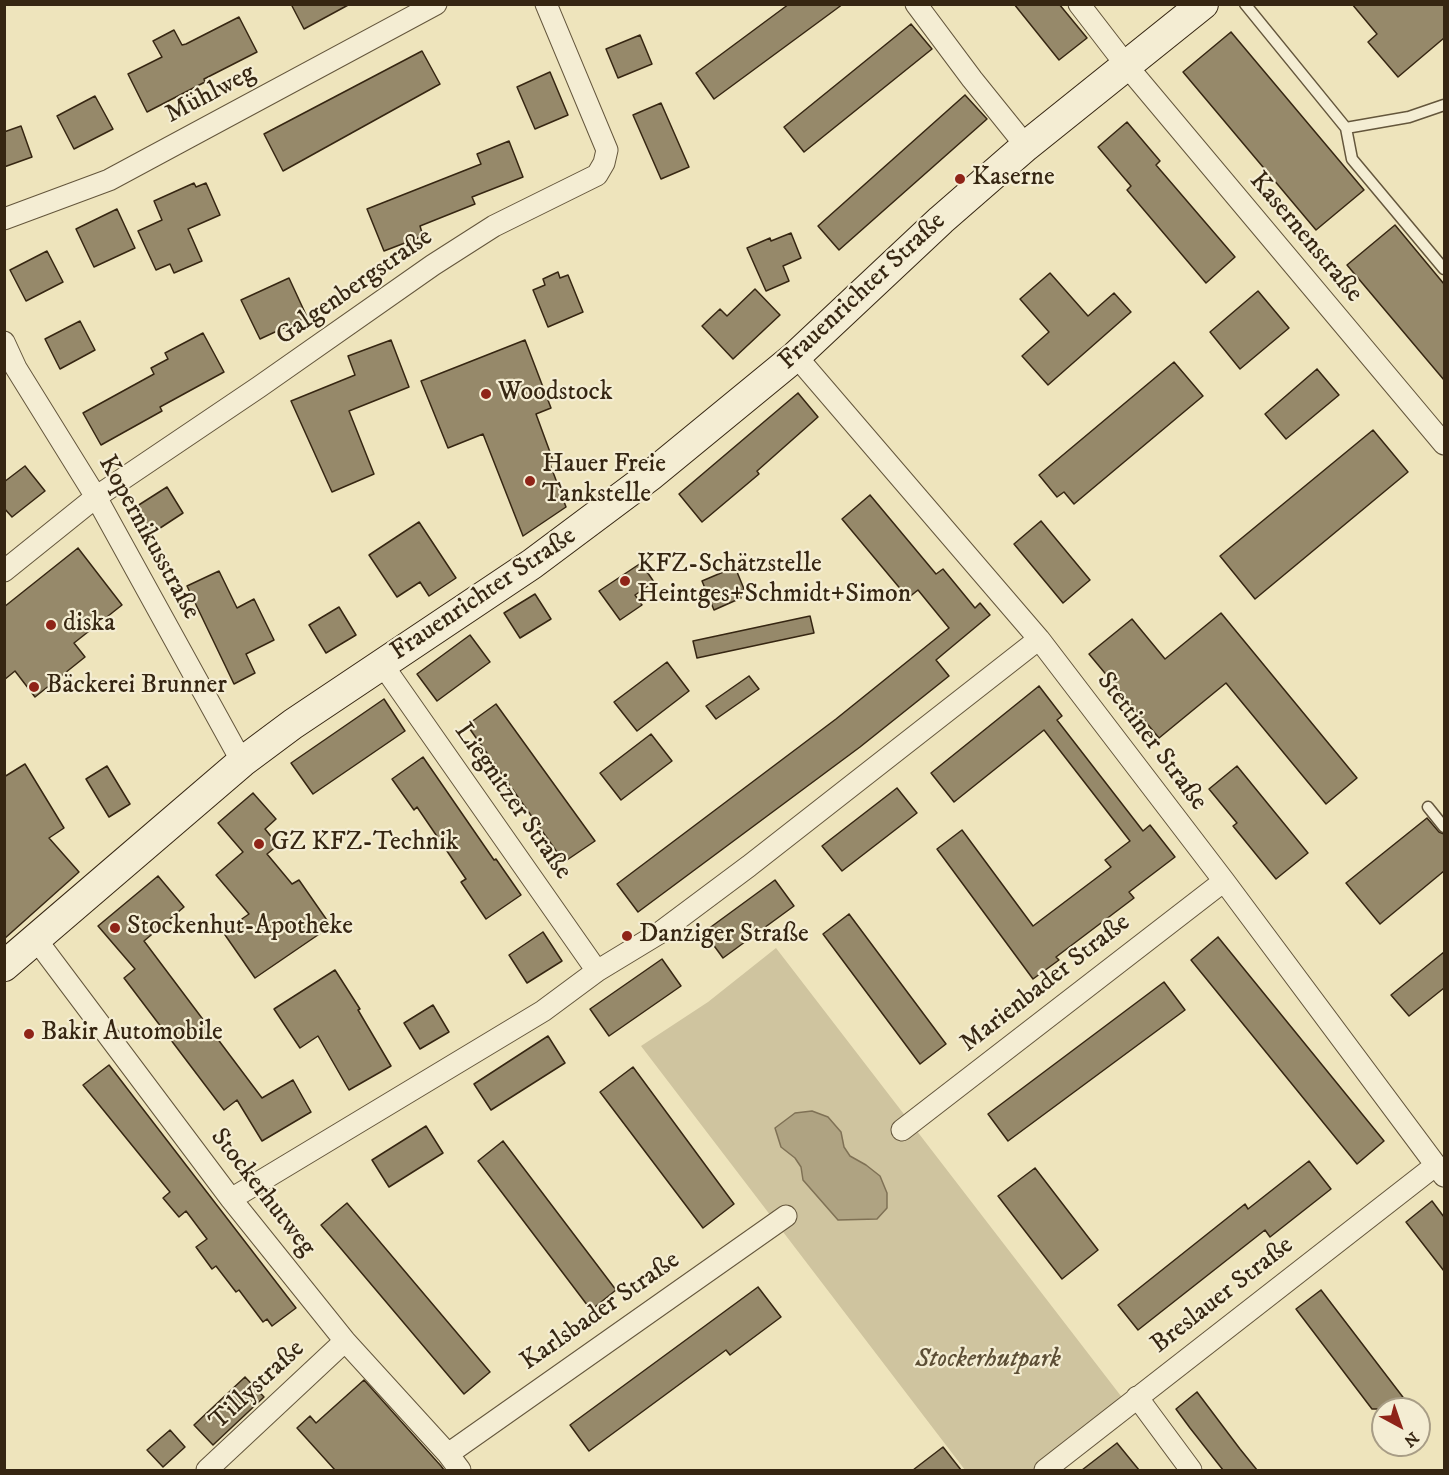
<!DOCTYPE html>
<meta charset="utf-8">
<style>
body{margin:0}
#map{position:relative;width:1449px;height:1475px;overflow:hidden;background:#eee4bc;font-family:"IM FELL DW Pica",serif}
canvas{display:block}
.frame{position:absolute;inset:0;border:6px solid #362612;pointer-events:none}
.north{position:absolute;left:1371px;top:1397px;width:60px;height:60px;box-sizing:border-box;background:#f4edd3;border:2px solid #a89d86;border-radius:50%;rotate:140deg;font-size:16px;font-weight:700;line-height:24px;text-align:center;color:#362612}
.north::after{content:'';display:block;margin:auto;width:21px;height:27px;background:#8f2418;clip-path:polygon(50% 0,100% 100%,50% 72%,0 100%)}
</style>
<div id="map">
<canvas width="1449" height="1475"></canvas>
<div class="frame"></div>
<div class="north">N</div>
</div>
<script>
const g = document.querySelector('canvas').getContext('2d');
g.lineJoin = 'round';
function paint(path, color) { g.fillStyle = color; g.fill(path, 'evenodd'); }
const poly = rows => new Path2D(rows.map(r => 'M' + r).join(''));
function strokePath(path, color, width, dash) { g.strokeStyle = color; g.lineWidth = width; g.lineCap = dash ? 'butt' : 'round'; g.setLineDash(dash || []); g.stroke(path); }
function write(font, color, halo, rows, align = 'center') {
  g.font = font + ' "IM FELL DW Pica",serif'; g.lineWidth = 4.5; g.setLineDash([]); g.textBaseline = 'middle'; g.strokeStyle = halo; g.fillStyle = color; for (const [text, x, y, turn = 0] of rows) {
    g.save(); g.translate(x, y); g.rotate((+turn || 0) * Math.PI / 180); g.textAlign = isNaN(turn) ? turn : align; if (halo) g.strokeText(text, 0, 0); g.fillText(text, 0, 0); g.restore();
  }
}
const green = poly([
 [776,948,1124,1400,1032,1470,965,1470,641,1046,708,1002]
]);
const water = poly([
 [812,1111,828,1117,841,1132,844,1147,850,1156,866,1165,880,1176,887,1193,887,1208,877,1219,838,1220,803,1180,801,1167,795,1158,781,1147,775,1128,795,1113,812,1111]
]);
const building = poly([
 [291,4,350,4,304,29,291,4],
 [789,4,843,4,714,99,696,73,789,4],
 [1014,4,1059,4,1087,38,1059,60,1014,4],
 [1352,4,1444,4,1444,38,1398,77,1368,42,1377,34,1352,4],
 [239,17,257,52,204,79,205,82,147,112,128,74,162,57,153,41,174,30,182,45,186,44,239,17],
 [911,24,932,49,804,152,784,127,911,24],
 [1231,32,1364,190,1316,230,1183,72,1231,32],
 [640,35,652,64,618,78,606,49,640,35],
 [422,51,440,84,283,171,264,134,422,51],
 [550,72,568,115,535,129,517,87,550,72],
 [965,95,987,119,839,250,818,226,965,95],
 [95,96,113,129,74,149,57,116,95,96],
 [661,103,689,167,661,179,633,115,661,103],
 [1127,122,1160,161,1156,165,1235,257,1206,283,1127,190,1131,186,1098,147,1127,122],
 [21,126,32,157,4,167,4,132,21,126],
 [509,141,523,177,472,197,475,204,420,226,423,236,384,251,367,209,481,164,477,154,509,141],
 [194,183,196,187,206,183,220,215,188,229,202,261,174,273,170,264,156,270,138,231,162,220,154,201,194,183],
 [117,209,135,248,94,267,76,229,117,209],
 [1395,225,1444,284,1444,380,1347,265,1395,225],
 [791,233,801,258,783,266,789,281,766,291,747,248,770,238,771,241,791,233],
 [47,251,63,282,26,301,10,270,47,251],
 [558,272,560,278,568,275,583,312,548,327,533,290,545,285,543,279,558,272],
 [1050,273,1088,316,1114,293,1131,312,1048,385,1022,356,1049,332,1020,299,1050,273],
 [289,278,307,317,260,339,241,300,289,278],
 [755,289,780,315,733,359,702,326,720,309,727,316,755,289],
 [1258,291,1289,328,1240,369,1210,332,1258,291],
 [80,321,95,350,60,369,45,339,80,321],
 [203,333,224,372,160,407,162,411,101,445,83,413,154,374,151,368,168,359,165,353,203,333],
 [391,340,409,387,349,411,374,474,332,492,291,401,355,375,348,356,391,340],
 [525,340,551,408,536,414,554,463,550,464,566,507,523,536,483,434,448,448,421,381,525,340],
 [1174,362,1203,396,1074,504,1064,492,1057,497,1039,475,1174,362],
 [1317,369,1339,395,1286,439,1265,414,1317,369],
 [798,393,818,417,757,471,759,474,702,522,679,494,798,393],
 [1373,430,1408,472,1255,599,1220,556,1373,430],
 [25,466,45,491,12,517,4,508,4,482,25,466],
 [167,487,183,513,151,534,134,508,167,487],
 [870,495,936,574,943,569,975,608,980,603,990,615,936,660,949,676,860,747,638,912,617,884,836,719,949,628,918,590,908,598,842,519,870,495],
 [1041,521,1090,580,1063,603,1014,544,1041,521],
 [419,522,456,578,429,596,420,582,397,597,369,555,419,522],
 [78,548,122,605,74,643,85,657,35,697,15,671,4,680,4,607,78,548],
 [641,563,654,582,635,595,642,605,620,620,599,591,641,563],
 [735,567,744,589,739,591,741,598,714,610,702,581,735,567],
 [219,571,237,608,254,599,274,640,246,654,255,673,234,684,187,586,219,571],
 [535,594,551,619,520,638,504,613,535,594],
 [339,607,356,635,326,653,309,625,339,607],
 [1221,613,1357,778,1326,804,1226,683,1159,738,1089,654,1132,619,1165,659,1221,613],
 [810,616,814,633,697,658,693,641,810,616],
 [470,635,490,662,437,701,417,674,470,635],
 [667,662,689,691,637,731,614,702,667,662],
 [749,676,759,689,716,719,706,706,749,676],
 [1039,686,1062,716,1057,720,1143,831,1150,825,1175,857,1129,892,1134,898,1056,957,1059,960,1033,979,937,849,962,830,1033,926,1111,867,1105,860,1130,841,1044,730,954,802,931,773,1039,686],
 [384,699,405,731,313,794,291,763,384,699],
 [496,704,595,841,564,862,467,725,496,704],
 [651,734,672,761,621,800,600,773,651,734],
 [423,757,494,860,496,859,521,895,486,919,461,882,466,879,417,807,414,810,392,779,423,757],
 [25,764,64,828,49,838,79,872,4,939,4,777,25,764],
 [107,766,130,804,109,817,86,779,107,766],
 [1237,766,1308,853,1276,879,1233,826,1237,823,1209,789,1237,766],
 [897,788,917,813,842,871,822,846,897,788],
 [253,793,276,819,265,829,278,845,267,854,292,884,299,880,331,926,255,978,223,932,249,914,216,875,243,852,218,823,253,793],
 [1427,818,1439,832,1444,834,1444,871,1380,924,1346,883,1427,818],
 [158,876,184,907,144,941,262,1098,293,1080,311,1112,262,1141,237,1100,224,1110,124,978,135,969,98,926,158,876],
 [775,880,794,906,723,958,704,932,775,880],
 [849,914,946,1044,920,1064,823,934,849,914],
 [543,932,562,961,527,983,509,955,543,932],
 [1218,937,1384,1141,1357,1164,1191,960,1218,937],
 [1444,952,1444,988,1409,1016,1391,995,1444,952],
 [662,959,681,986,609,1036,590,1009,662,959],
 [335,970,360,1009,358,1010,391,1066,349,1090,318,1036,300,1048,274,1009,335,970],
 [1164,982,1185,1010,1008,1141,988,1114,1164,982],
 [433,1005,449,1032,420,1049,404,1023,433,1005],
 [548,1036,565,1063,491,1110,474,1084,548,1036],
 [109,1065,296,1308,272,1326,267,1319,263,1322,239,1290,236,1292,216,1266,212,1269,196,1247,207,1239,186,1211,179,1217,163,1198,170,1192,83,1085,109,1065],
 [633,1067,734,1204,703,1228,600,1092,633,1067],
 [426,1126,443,1153,389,1187,372,1160,426,1126],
 [503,1141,616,1290,591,1310,478,1161,503,1141],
 [1309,1161,1331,1189,1270,1237,1265,1230,1138,1330,1118,1305,1245,1204,1248,1209,1309,1161],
 [1035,1168,1098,1250,1062,1279,998,1196,1035,1168],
 [1432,1201,1444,1217,1444,1271,1406,1222,1432,1201],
 [347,1203,490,1372,464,1394,321,1225,347,1203],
 [758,1287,781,1317,730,1355,726,1350,589,1451,570,1425,758,1287],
 [1321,1290,1412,1409,1372,1409,1296,1309,1321,1290],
 [245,1377,264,1397,213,1445,194,1425,245,1377],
 [364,1380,441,1466,444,1470,335,1470,297,1428,310,1416,316,1423,364,1380],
 [1197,1392,1240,1449,1257,1470,1223,1470,1190,1428,1176,1409,1197,1392],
 [170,1430,185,1447,163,1467,147,1450,170,1430],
 [1117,1443,1139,1470,1082,1470,1117,1443],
 [943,1447,961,1470,913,1470,943,1447]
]);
const service = poly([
 [1245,4,1346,128,1352,159,1444,269],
 [1346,128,1409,117,1444,105],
 [1428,807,1444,827]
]);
const minor = poly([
 [916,4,972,79,1026,146],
 [1079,4,1126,65,1444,444],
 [4,219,109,180,436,4],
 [4,342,16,368,96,497,242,762],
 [796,356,1039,639,1224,881,1444,1176],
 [4,571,96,497,259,387,433,265,494,226,597,175,604,163,607,150,546,4],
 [382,664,597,971],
 [35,938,231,1199,345,1341,448,1454,460,1470],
 [902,1130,1224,881],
 [231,1199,543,1011,597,971,658,934,749,866,1039,639],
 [1137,1397,1191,1470],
 [448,1454,786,1216],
 [207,1470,345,1341],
 [1045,1470,1436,1165]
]);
const secondary = poly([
 [4,966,242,762,293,724,532,564,651,475,796,356,941,220,1026,146,1203,4]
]);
const markers = [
 [960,179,6,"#8f2418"],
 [486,394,6,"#8f2418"],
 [530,481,6,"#8f2418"],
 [625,581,6,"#8f2418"],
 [51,625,6,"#8f2418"],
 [34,687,6,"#8f2418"],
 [259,844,6,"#8f2418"],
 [115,928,6,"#8f2418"],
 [627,936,6,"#8f2418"],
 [29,1034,6,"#8f2418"]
];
const streetNames = [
 ["Mühlweg",211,95,-28],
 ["Kasernenstraße",1305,238,50],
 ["Galgenbergstraße",355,288,-35],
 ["Frauenrichter Straße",863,292,-43],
 ["Kopernikusstraße",148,538,61],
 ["Frauenrichter Straße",484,595,-34],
 ["Stettiner Straße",1151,742,53],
 ["Liegnitzer Straße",512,802,55],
 ["Marienbader Straße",1046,984,-38],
 ["Stockerhutweg",262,1193,52],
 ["Breslauer Straße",1223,1296,-38],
 ["Karlsbader Straße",601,1312,-35],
 ["Tillystraße",258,1386,-43]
];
const poiNames = [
 ["Kaserne",972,179],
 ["Woodstock",498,394],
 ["Hauer Freie",542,466],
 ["Tankstelle",542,496],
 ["KFZ-Schätzstelle",637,566],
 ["Heintges+Schmidt+Simon",637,596],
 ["diska",63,625],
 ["Bäckerei Brunner",46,687],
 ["GZ KFZ-Technik",271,844],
 ["Stockenhut-Apotheke",127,928],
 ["Danziger Straße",639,936],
 ["Bakir Automobile",41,1034]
];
const parkNames = [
 ["Stockerhutpark",988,1361]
];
paint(green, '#cfc49f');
paint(water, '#afa382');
strokePath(water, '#7f7155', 1.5);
paint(building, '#96896a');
strokePath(building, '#362612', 1.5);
strokePath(service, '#64563c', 13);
strokePath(minor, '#64563c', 23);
strokePath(secondary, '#362612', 32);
strokePath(service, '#f4edd3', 10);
strokePath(minor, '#f4edd3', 21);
strokePath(secondary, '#f4edd3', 30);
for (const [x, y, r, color] of markers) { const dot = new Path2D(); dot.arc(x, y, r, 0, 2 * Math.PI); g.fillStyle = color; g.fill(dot); strokePath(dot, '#f4edd3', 2); }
write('26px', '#362612', '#f4edd3', streetNames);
write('26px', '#362612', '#f4edd3', poiNames, 'left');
write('italic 26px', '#5c4e35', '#f4edd3', parkNames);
</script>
